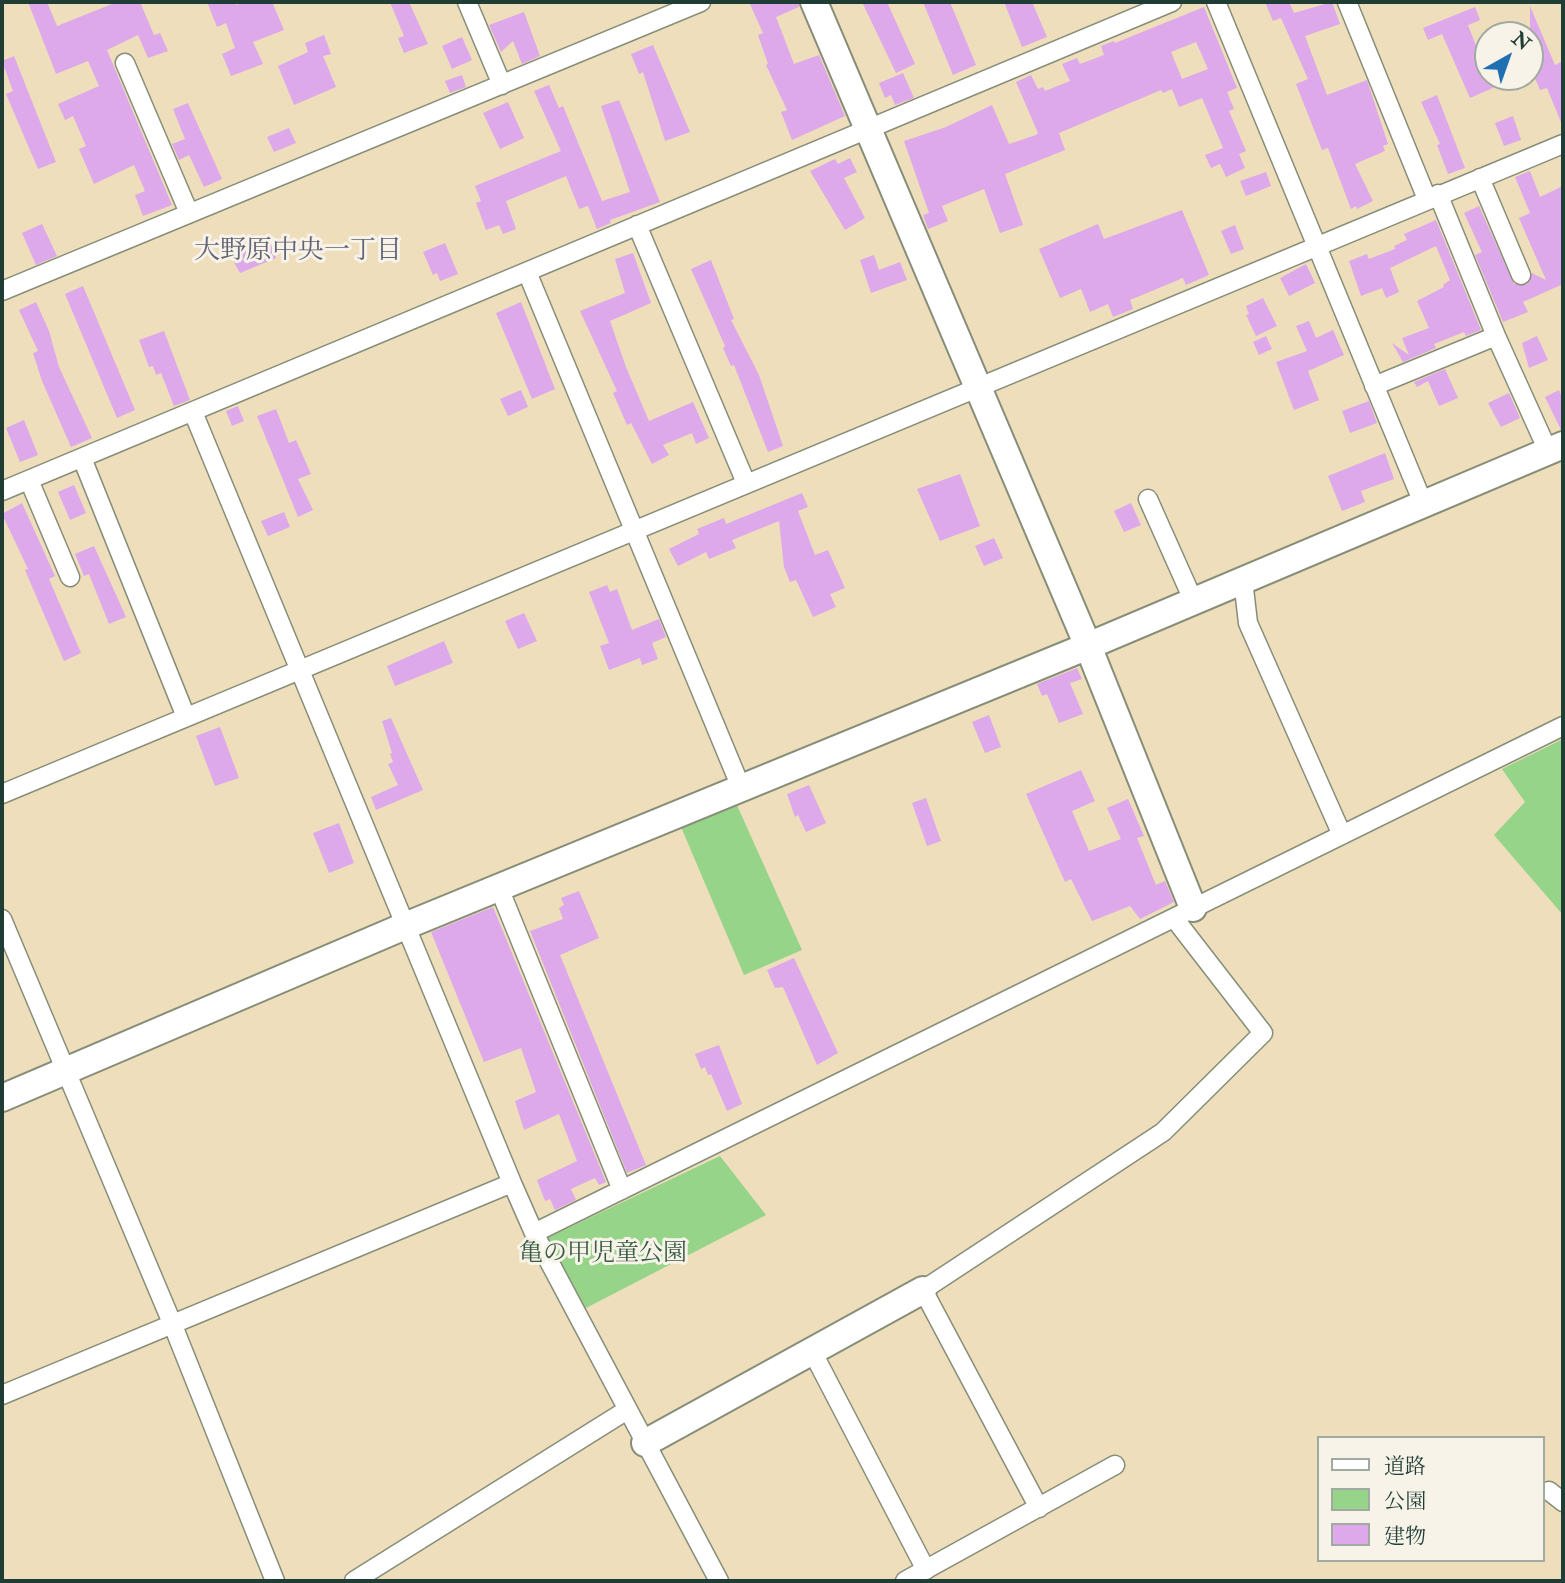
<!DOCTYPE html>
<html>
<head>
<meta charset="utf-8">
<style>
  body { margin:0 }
  #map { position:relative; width:1565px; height:1583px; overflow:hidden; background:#eedebc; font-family:"IM FELL Double Pica","Noto Serif JP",serif }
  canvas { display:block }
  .frame { position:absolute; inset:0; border:4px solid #1f3d34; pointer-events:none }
  .legend { position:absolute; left:1317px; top:1436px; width:228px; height:126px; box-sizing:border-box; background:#f7f3e8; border:2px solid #a1aaa0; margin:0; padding:9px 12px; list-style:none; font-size:21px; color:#1f3d34 }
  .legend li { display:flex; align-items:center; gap:14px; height:35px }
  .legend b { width:35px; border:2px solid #a1aaa0 }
  .north { position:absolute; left:1474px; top:21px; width:70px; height:70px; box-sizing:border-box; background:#f7f3e8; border:2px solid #a1aaa0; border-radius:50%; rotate:40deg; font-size:19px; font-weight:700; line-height:28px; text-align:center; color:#1f3d34 }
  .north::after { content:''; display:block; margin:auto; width:24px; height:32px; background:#1f6fb2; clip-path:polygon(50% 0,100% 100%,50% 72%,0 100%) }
</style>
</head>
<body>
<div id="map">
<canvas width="1565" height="1583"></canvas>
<div class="frame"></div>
<ul class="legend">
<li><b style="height:9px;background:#fff"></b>道路</li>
<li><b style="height:19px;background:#96d489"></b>公園</li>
<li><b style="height:19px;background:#dda9ea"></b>建物</li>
</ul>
<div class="north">N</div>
</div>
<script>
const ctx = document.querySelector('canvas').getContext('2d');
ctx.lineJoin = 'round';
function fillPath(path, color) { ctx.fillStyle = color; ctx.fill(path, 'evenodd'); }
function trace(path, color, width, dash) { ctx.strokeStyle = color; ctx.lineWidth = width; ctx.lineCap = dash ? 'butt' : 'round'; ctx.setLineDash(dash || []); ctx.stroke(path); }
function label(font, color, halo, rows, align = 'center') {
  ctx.font = font + ' "IM FELL Double Pica","Noto Serif JP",serif'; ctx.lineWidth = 6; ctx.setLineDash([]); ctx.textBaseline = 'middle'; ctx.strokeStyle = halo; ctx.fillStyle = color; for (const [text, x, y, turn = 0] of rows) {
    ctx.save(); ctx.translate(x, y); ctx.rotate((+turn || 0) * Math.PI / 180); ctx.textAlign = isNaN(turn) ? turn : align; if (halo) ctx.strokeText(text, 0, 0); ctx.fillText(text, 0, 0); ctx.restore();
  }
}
const green = new Path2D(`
  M1563 739V915L1494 835 1525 802 1502 769Z
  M736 803 802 950 744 975 681 827Z
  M720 1156 766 1215 584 1309 547 1238Z`);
const building = new Path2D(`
  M28 2H47L57 26 117 2H140L154 35 160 33 168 51 148 58 138 35 107 50 172 205 143 216 135 195 145 191 134 165 94 184 79 149 86 146 73 116 65 120 58 104 99 86 88 61 56 74Z
  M207 2H234L236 5 245 2H272L284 30 253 42 263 64 231 76 222 54 235 48 226 23 217 27Z
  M390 2H409L428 44 404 53 398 38 404 36Z
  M749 2H799V7L776 17 794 64 819 55 845 116 792 140 781 112 787 110 766 65 768 64 758 35 763 33Z
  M862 2H887L915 64 896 73Z
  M923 2H950L976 65 953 75Z
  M1004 2H1032L1047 37 1022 47Z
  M1265 2H1289L1294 13 1332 2 1340 24 1305 36 1327 95 1367 80 1388 144 1383 146 1385 151 1355 164 1373 201 1357 209 1356 206 1351 209 1328 148 1322 150 1296 84 1308 79 1281 18 1273 21Z
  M1530 6 1555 65 1563 61V127L1547 88 1540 90 1530 66Z
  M1204 7 1237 88 1227 92 1234 109 1229 111 1246 151 1239 154 1245 168 1226 177 1220 164 1211 168 1205 155 1223 148 1202 98 1179 107 1172 89 1163 93 1161 90 1059 133 1065 150 1005 174 1023 225 1000 233 984 189 942 206 948 221 928 229 923 215 929 213 904 141 946 127 992 105 1009 144 1036 135 1038 133 1016 82 1031 75 1038 89 1043 87 1045 91 1070 81 1062 64 1077 58 1080 64 1104 55 1101 46 1114 41 1115 43ZM1196 42 1208 69 1182 79 1171 52Z
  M1475 7 1480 20 1468 25 1488 77 1495 87 1470 98 1442 34 1428 40 1423 28Z
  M524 12 540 56 522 64 513 41 501 52 489 25Z
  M324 35 331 54 323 56 336 87 294 105 278 66 308 52 305 43Z
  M462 37 472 60 452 69 442 46Z
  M653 45 690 132 665 141 643 72 639 74 631 54Z
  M14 56 56 162 38 169 6 94 13 91 2 61Z
  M903 73 914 98 895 105 891 95 885 98 879 83Z
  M462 75 466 87 450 93 445 81Z
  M549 85 559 108 563 106 602 201 630 192 601 106 619 100 660 202 610 220 611 223 597 229 588 206 579 209 566 176 506 201 516 229 503 234 499 225 486 230 476 203 481 201 475 186 561 151 534 91Z
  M1437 95 1465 168 1448 174 1437 145 1440 144 1421 102Z
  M508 102 524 138 500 149 483 113Z
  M188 103 222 179 204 187 189 155 179 160 172 144 185 139 173 109Z
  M1513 116 1521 140 1504 146 1495 123Z
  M289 128 296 143 274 152 267 137Z
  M850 158 857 172 844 178 865 218 845 230 810 171 835 159 838 164Z
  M1530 171 1540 197 1563 186V284L1523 302 1528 312 1503 322 1475 255 1482 252 1464 213 1479 206 1514 284 1526 285 1532 273 1546 280 1519 218 1530 213 1515 177Z
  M1266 172 1271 186 1246 196 1240 181Z
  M1182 210 1209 275 1186 285 1183 278 1130 300 1133 309 1113 317 1108 304 1090 312 1081 289 1060 298 1039 249 1098 224 1104 239Z
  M1436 220 1481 330 1466 336 1464 332 1434 344 1436 348 1403 362 1392 343 1409 355 1402 338 1429 328 1417 301 1444 287 1443 285 1450 280 1436 246 1390 268 1399 292 1386 298 1382 288 1361 296 1349 261 1367 254 1369 259 1395 249 1394 246 1407 240 1404 234Z
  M42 224 57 256 36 265 22 233Z
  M1235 225 1244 249 1231 254 1221 231Z
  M253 234 256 242 268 237 276 258 240 273 224 245Z
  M445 243 458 274 440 281 437 273 433 275 423 252Z
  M633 253 651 303 610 321 626 367 649 421 693 402 709 438 696 444 692 433 663 445 669 455 652 464 631 423 627 425 613 393 617 391 580 311 625 293 615 259Z
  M874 255 879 270 900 262 907 280 871 293 860 260Z
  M711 260 734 319 731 320 759 375 783 446 768 452 734 365 731 366 723 348 725 346 691 269Z
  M1306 264 1315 283 1289 296 1280 278Z
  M83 286 135 410 117 418 65 294Z
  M1263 298 1277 326 1256 336 1246 315 1249 314 1246 306Z
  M36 302 49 331 59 367 92 438 71 447 42 381 33 353 38 351 19 310Z
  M521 302 555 389 532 399 496 313Z
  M1309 321 1316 338 1333 330 1344 355 1308 371 1319 400 1294 410 1276 362 1307 351 1296 326Z
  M164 331 190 400 174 406 161 373 156 375 153 366 149 367 139 340Z
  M1266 336 1272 349 1259 355 1253 342Z
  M1537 336 1548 360 1529 368 1522 343Z
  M1445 369 1458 398 1439 406 1428 381 1417 387 1414 382Z
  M521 390 528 407 508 416 500 399Z
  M1559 390 1563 400 1561 430 1545 397Z
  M1509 393 1520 418 1501 427 1488 403Z
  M1369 401 1377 423 1350 433 1342 411Z
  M238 406 244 421 232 426 226 411Z
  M276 409 289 443 296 440 311 474 298 479 313 510 298 517 257 416Z
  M24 420 38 455 20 462 6 428Z
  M1385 453 1394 479 1361 491 1365 502 1342 511 1328 476Z
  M960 474 980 526 940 541 917 489Z
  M74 485 86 513 70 520 58 492Z
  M802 493 808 507 798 511 815 555 828 550 845 588 830 594 836 607 813 617 796 580 790 582 784 567 779 521 732 540 736 548 709 559 706 552 678 566 669 549 699 534 697 529 724 518 726 524Z
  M22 503 55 576 49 579 81 653 64 661 25 570 28 569 2 514Z
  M1131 503 1141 525 1124 532 1114 511Z
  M284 512 290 527 268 536 261 521Z
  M994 538 1003 558 984 566 975 546Z
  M94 546 126 617 109 624 89 574 84 576 75 554Z
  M607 585 610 592 617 589 632 630 659 619 666 637 652 643 658 659 642 665 640 658 609 670 600 646 609 643 589 592Z
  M524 613 537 641 518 649 505 621Z
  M444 641 453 663 395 686 387 666Z
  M1077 668 1082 679 1070 683 1083 714 1059 723 1047 694 1042 696 1037 684Z
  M989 715 1001 747 985 753 972 722Z
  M391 718 423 790 376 810 371 797 398 785 388 764 393 762 390 754 392 753 382 721Z
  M220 727 239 778 215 786 196 736Z
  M1081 770 1095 801 1072 811 1089 851 1121 839 1107 808 1128 799 1144 836 1137 838 1156 885 1165 881 1174 902 1140 919 1130 906 1092 921 1071 879 1065 882 1026 794Z
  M809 785 826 823 806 832 798 815 795 817 787 794Z
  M926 798 941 841 927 846 912 803Z
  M339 823 354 863 329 873 313 833Z
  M579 891 599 938 560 955 646 1165 627 1173 530 931 563 919 559 908 564 905 561 898Z
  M493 907 606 1182 599 1185 595 1178 571 1189 576 1200 555 1210 550 1199 545 1201 537 1180 577 1161 559 1114 524 1130 515 1101 536 1092 521 1048 484 1062 431 932Z
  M794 958 838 1053 817 1065 783 987 775 988 767 970Z
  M719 1045 742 1104 727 1111 711 1074 708 1075 705 1067 701 1069 695 1054Z`);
const street = new Path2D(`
  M467 2 502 85
  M1216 2 1423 503
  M1347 2 1427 199
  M125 63 189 213
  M1480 178 1521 275
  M1438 194 1496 336 1548 451
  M637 225 746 483
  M527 272 742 790
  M2 291 701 2
  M1374 386 1496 336
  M193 412 512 1183 534 1233 719 1581
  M82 458 186 717
  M29 480 70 577
  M2 491 1172 2
  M1148 499 1194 602
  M1243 580 1248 623 1342 835
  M2 794 1563 144
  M499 888 622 1190
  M2 919 172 1323 275 1581
  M534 1233 1563 726
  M812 1351 926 1570
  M2 1395 512 1183
  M1549 1491 1563 1502
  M1039 1508 923 1290 1163 1132 1263 1033 1174 918
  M354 1581 627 1410
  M905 1581 1115 1465`);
const secondary = new Path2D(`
  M814 2 1088 646 1193 908
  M2 1098 405 926 1088 646 1563 445
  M645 1443 923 1290`);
const parkNames = [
  ["亀の甲児童公園",603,1255]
];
const neighbourhoodNames = [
  ["大野原中央一丁目",298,252]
];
fillPath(green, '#96d489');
fillPath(building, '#dda9ea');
trace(street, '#868e78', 21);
trace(secondary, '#868e78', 30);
trace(street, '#fff', 18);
trace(secondary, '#fff', 26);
label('24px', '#375b45', '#f7f3e8', parkNames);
label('26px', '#626374', '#f7f3e8', neighbourhoodNames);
</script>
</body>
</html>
